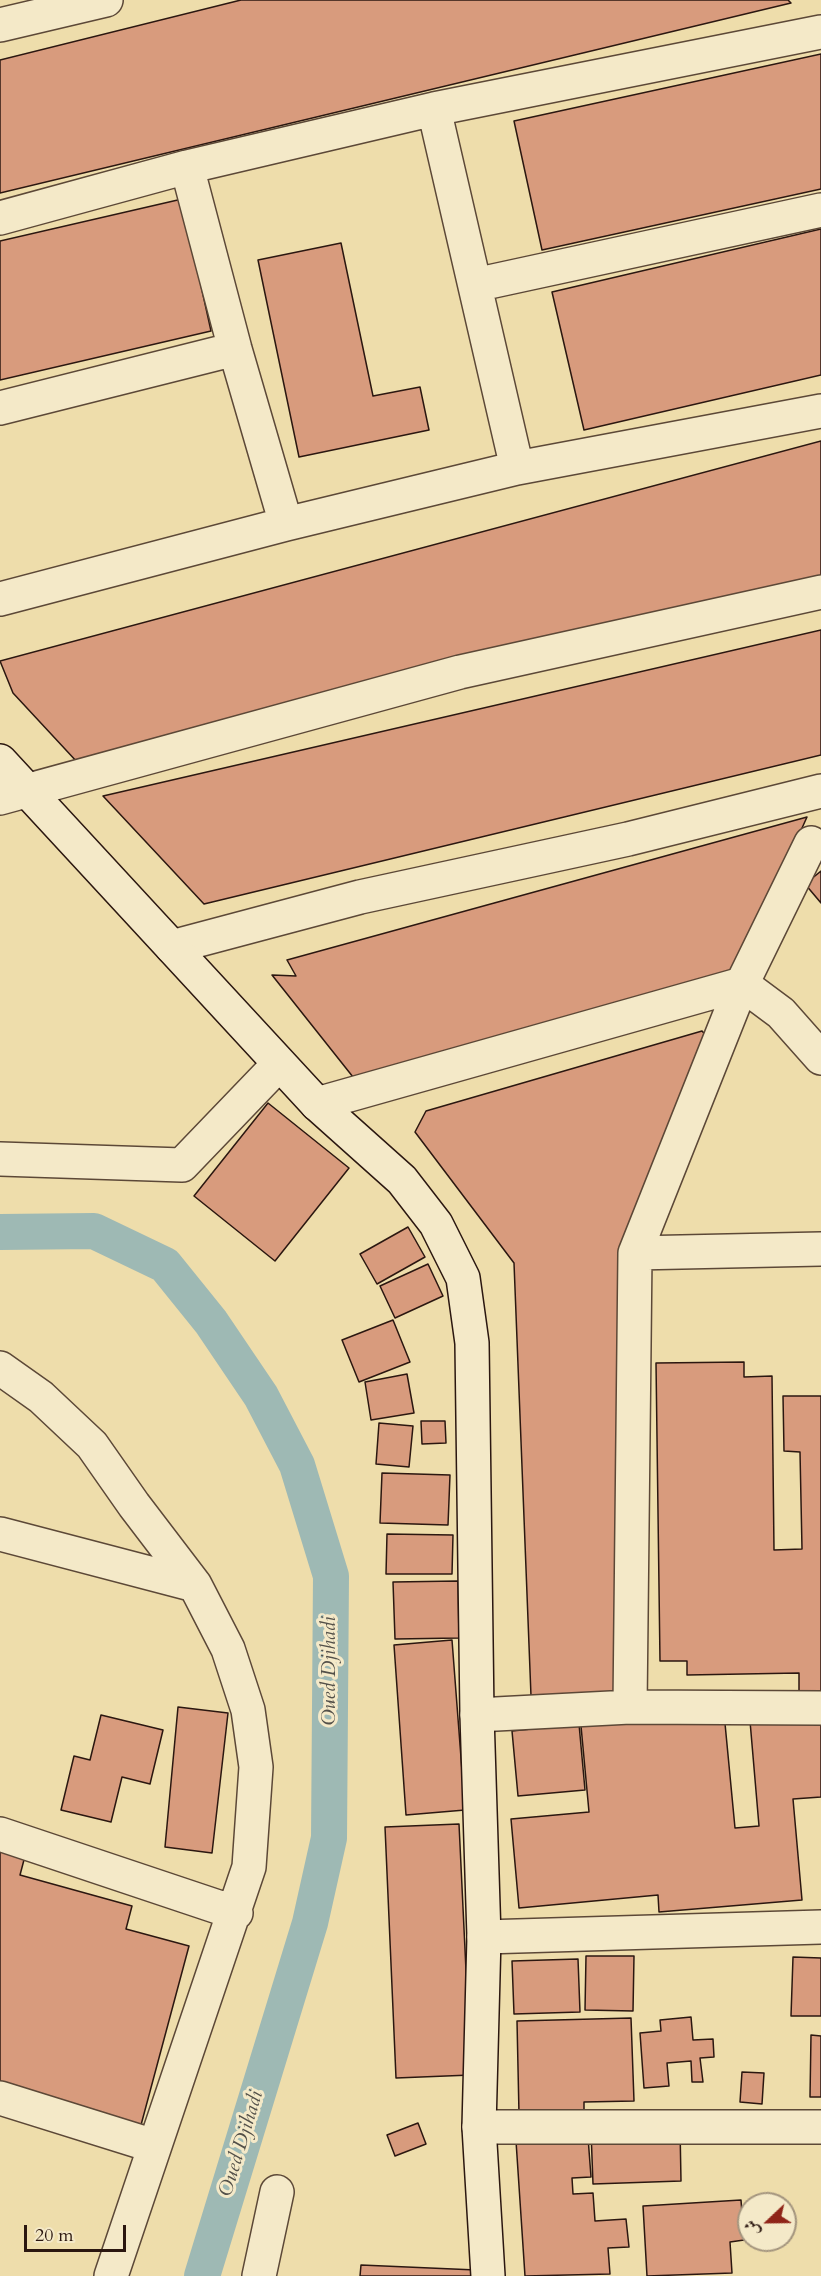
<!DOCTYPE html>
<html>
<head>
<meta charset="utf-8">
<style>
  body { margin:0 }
  #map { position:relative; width:821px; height:2276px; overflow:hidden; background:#eeddab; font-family:Cardo,Amiri,serif }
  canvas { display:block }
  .north { position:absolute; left:737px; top:2192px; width:60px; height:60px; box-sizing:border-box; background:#f4e9c8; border:2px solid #a4957e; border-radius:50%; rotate:248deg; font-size:16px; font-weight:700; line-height:24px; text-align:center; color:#2b1710 }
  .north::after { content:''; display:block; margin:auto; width:21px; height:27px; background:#8f2418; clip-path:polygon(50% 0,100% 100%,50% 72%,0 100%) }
  .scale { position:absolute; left:24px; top:2225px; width:102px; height:27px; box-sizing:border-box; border:3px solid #2b1710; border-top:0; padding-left:8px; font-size:18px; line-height:21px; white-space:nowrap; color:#2b1710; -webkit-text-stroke:4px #f4e9c8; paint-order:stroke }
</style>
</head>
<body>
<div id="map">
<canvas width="821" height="2276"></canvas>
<div class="north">ش</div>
<div class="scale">20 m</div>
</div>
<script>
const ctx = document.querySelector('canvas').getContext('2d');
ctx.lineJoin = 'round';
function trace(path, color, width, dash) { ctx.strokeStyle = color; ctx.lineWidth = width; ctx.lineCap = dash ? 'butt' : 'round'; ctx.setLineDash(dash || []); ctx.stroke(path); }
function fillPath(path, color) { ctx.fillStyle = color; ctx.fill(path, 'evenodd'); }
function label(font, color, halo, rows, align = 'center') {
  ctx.font = font + ' Cardo,serif'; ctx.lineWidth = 6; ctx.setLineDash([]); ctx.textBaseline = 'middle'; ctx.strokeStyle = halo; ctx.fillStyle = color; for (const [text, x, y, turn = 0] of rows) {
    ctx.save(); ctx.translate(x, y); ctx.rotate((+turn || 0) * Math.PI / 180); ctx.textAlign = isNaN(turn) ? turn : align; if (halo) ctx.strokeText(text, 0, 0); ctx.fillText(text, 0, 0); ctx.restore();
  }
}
const canal = new Path2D(`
  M0 1232 94 1231 165 1265 211 1322 261 1396 297 1465 331 1576 329 1838 310 1923 202 2276`);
const building = new Path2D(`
  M241 0H788L791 3 0 193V60Z
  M821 54V189L542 250 514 121Z
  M182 199 211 331 0 380V241Z
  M821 229V375L584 430 552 292Z
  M341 243 373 396 420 387 429 430 299 457 258 260Z
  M821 441V582L78 763 13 693 0 661Z
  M821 630V755L204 904 103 796Z
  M807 817 737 972 353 1077 272 975 296 976 287 960Z
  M821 871V903L805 884Z
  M702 1031 722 1053 624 1302 628 1691 531 1696 514 1263 415 1132 426 1111Z
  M268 1103 349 1168 275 1261 194 1196Z
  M408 1227 425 1257 377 1284 360 1254Z
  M428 1264 443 1296 395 1318 380 1286Z
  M393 1320 410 1362 359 1382 342 1340Z
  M744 1362V1377L772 1376 774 1550 802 1549 800 1452 784 1451 783 1396H821V1695H799V1673L687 1675V1661H660L656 1363Z
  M407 1374 414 1413 371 1420 365 1382Z
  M421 1421H445L446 1443 422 1444Z
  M379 1423 413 1426 409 1467 376 1464Z
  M382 1473 450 1475 448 1525 380 1523Z
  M387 1534 453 1535 452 1574H386Z
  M458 1581 459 1638 395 1639 393 1582Z
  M452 1640 465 1810 406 1815 394 1645Z
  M178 1707 228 1713 212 1853 165 1847Z
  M724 1713 735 1828 759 1826 750 1721 821 1714V1797L793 1799 802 1900 659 1912 658 1895 519 1908 511 1819 589 1812 581 1726Z
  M101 1715 163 1730 150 1784 122 1777 111 1822 61 1810 74 1756 90 1760Z
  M579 1724 585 1790 518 1796 512 1731Z
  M459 1824 471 2075 396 2078 385 1827Z
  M0 1849 25 1856 20 1875 132 1906 126 1929 189 1946 141 2125 0 2082Z
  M586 1956H634L633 2011 585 2010Z
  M793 1957 821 1958V2016H791Z
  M578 1959 580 2012 514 2014 512 1961Z
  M691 2017 693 2040 713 2039 714 2057 700 2058 703 2082H692L691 2061 667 2063 669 2086 644 2088 640 2033 661 2031 660 2020Z
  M631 2018 634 2101 584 2102V2112L519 2114 517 2021Z
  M811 2035 821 2036V2097H810Z
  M742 2072 764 2073 762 2104 740 2102Z
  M418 2123 426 2144 395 2156 387 2135Z
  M680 2128 681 2181 593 2184 591 2131Z
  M588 2137 591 2177 572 2178 573 2194 593 2193 595 2221 626 2219 629 2247 608 2248 610 2274 525 2276 516 2141Z
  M741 2200 744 2240 730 2242 732 2273 647 2276 643 2206Z
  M361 2265 476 2270V2276H360Z`);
const street = new Path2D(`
  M0 25 106 0
  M434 109 517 468
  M187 167 235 349 286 524
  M0 218 187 167 434 109 821 32
  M475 285 821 210
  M0 408 235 349
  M0 599 286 524 517 468 821 411
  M0 798 460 672 821 592
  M172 947 360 897 628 839 821 791
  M317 1104 742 984 781 1013 821 1058
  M0 1159 182 1165 279 1064
  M635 1253 821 1249
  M0 1368 41 1397 92 1445 134 1505 195 1585 228 1649 248 1710 256 1767 249 1867 111 2276
  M0 1534 195 1585
  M630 1707 635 1253 742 984 811 843
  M477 1715 630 1707 821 1708
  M0 1834 236 1913
  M484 1937 821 1927
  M0 2098 154 2146
  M479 2127H821
  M259 2276 277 2192`);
const secondary = new Path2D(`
  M0 761 317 1104 402 1180 436 1224 463 1278 472 1343 477 1715 484 1937 479 2127 488 2276`);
const waterNames = [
  ["Oued Djihadi",330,1671,-90],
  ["Oued Djihadi",242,2144,-73]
];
trace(canal, '#9eb9b4', 36);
fillPath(building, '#d89b7d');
trace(building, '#2b1710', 1.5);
trace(street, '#5c4837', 36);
trace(secondary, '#2b1710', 36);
trace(street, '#f4e9c8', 33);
trace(secondary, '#f4e9c8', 33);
label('italic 20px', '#535049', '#f4e9c8', waterNames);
</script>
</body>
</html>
